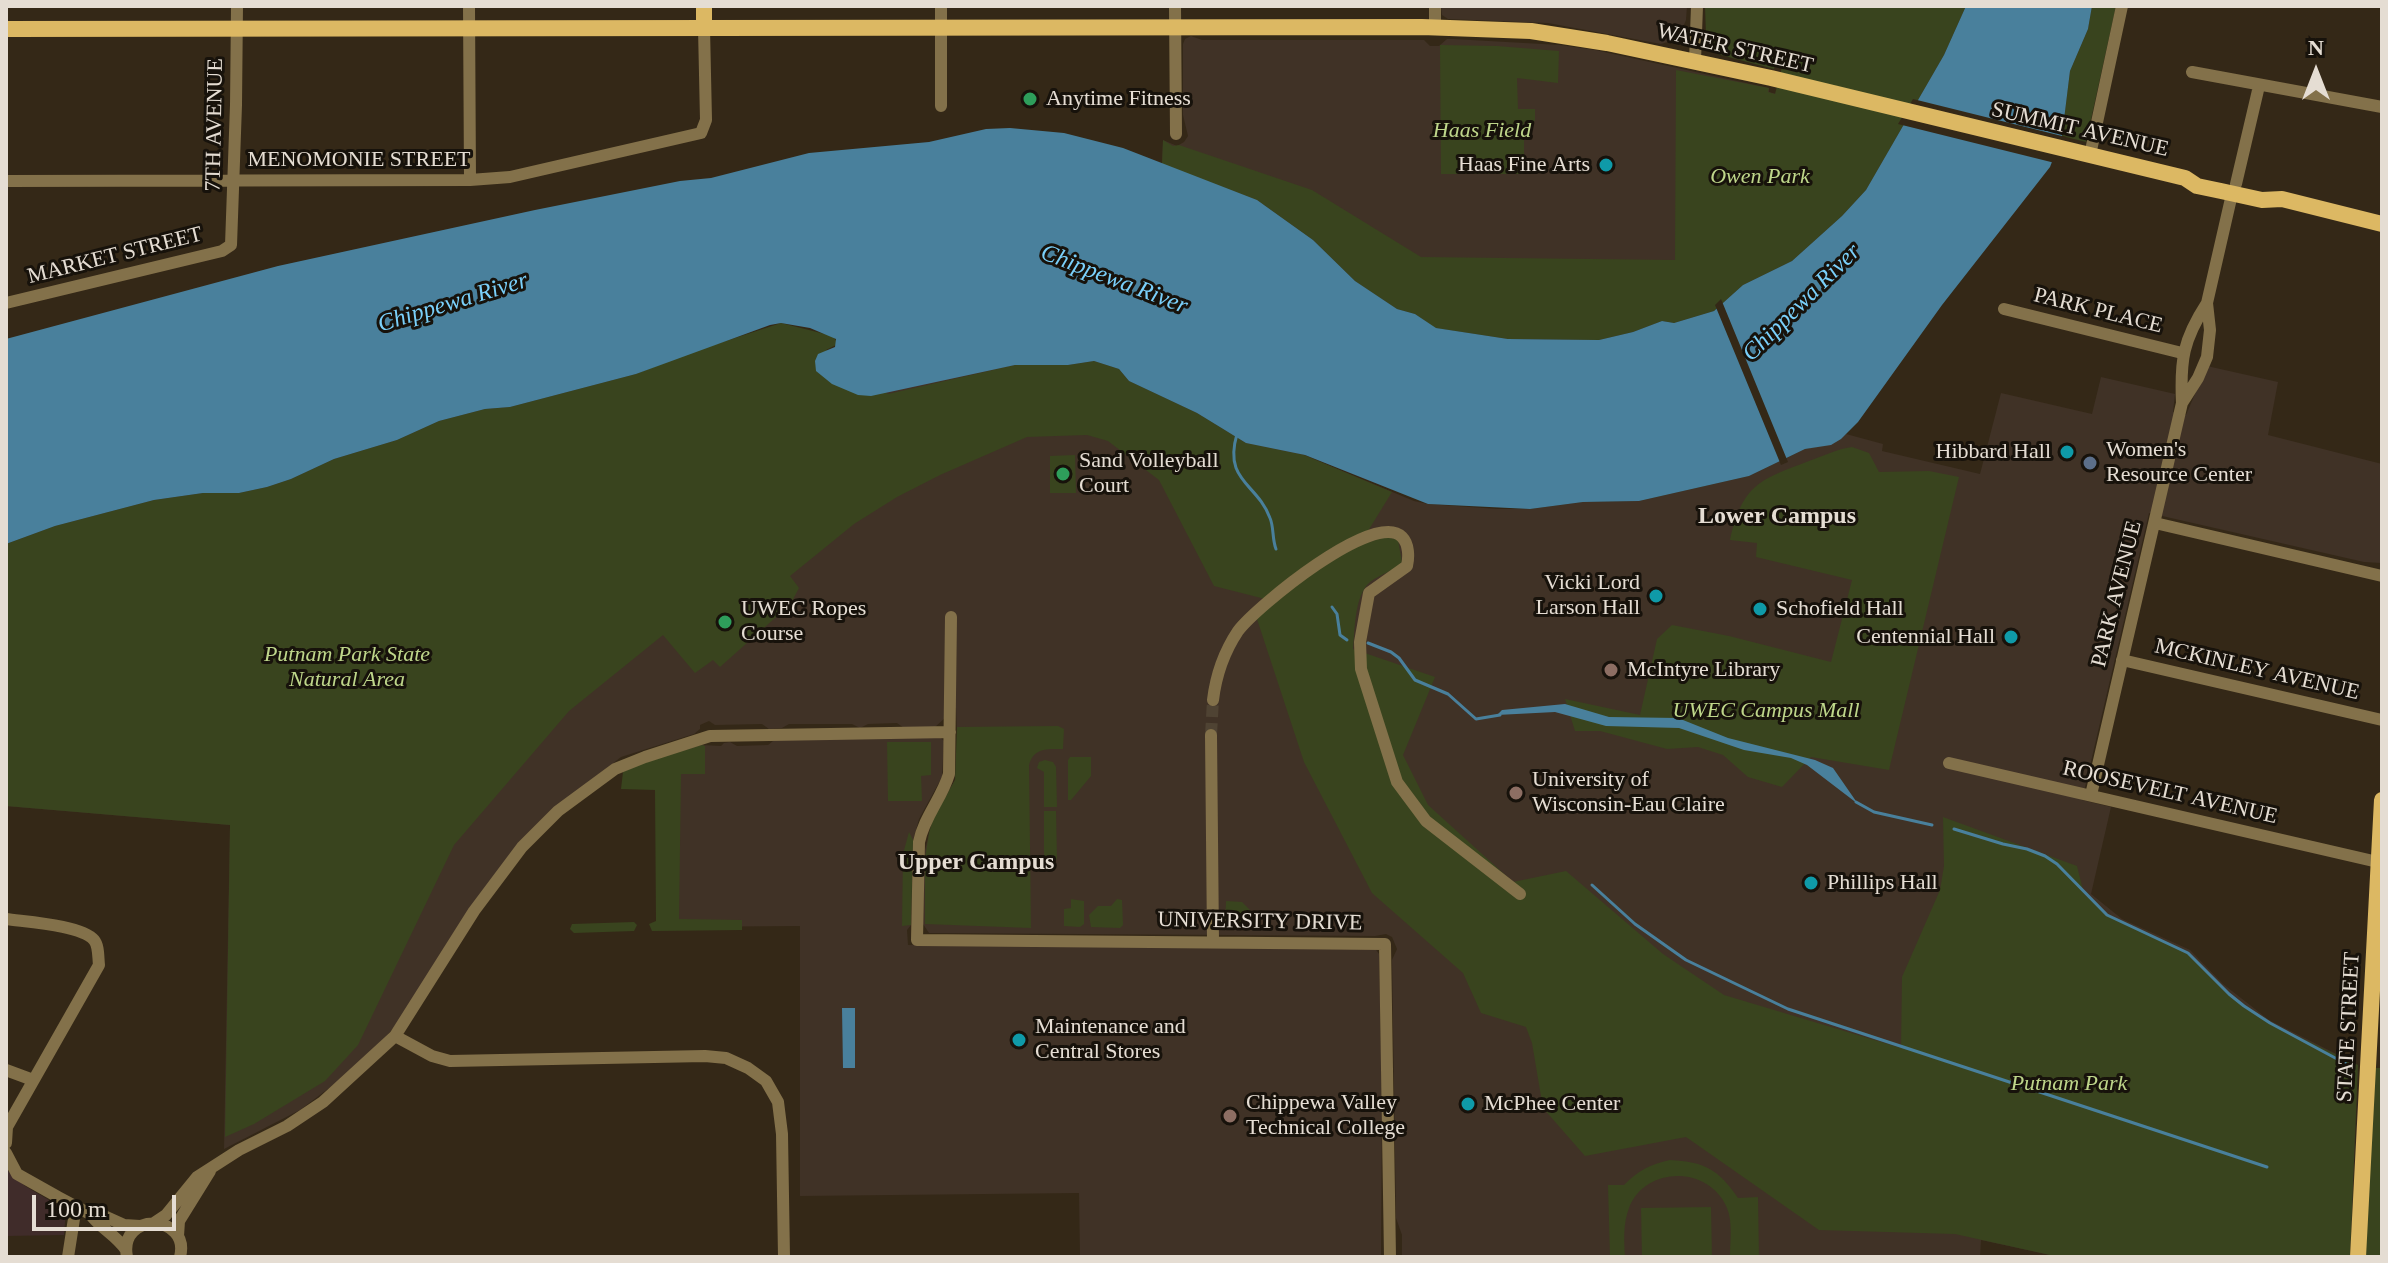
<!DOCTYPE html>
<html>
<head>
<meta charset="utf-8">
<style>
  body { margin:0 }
  #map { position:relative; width:2388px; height:1263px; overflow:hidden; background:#342817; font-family:"Times New Roman",serif }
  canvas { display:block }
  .frame { position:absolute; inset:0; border:8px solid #e5ddd3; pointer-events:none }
  .north { position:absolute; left:2276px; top:32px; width:80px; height:80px; -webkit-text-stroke:6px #17120b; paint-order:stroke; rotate:0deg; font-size:22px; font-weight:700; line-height:32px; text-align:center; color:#e5ddd3 }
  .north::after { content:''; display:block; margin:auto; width:28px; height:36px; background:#e5ddd3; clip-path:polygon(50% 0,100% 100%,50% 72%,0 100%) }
  .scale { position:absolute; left:32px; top:1195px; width:144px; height:36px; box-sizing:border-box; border:4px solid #e5ddd3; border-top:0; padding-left:10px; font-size:24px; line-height:28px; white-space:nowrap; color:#e5ddd3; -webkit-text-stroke:6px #17120b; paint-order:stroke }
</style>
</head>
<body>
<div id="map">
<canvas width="2388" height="1263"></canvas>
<div class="frame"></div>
<div class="north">N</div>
<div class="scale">100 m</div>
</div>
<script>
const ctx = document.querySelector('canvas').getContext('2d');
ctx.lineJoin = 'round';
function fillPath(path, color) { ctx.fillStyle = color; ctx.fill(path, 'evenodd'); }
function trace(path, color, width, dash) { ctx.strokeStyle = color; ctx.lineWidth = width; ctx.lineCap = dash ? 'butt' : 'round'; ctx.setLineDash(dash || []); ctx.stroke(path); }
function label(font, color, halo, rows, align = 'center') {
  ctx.font = font + ' "Times New Roman",serif'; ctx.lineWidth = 6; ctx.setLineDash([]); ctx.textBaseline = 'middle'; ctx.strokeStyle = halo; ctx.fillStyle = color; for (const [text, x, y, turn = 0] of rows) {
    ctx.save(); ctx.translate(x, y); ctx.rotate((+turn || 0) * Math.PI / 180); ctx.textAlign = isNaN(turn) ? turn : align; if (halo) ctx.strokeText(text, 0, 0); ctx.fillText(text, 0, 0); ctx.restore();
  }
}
const education = new Path2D(`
  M1441 6H1687L1686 20 1678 39 1661 44 1548 23 1448 19 1442 15Z
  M1191 36 1202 40H1424L1430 46H1439L1447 39H1453L1560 45 1595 50 1769 88V92L1901 127 1599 340 1162 164 1163 140 1177 146 1184 142 1188 136 1183 115V44L1185 39Z
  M1015 365 1304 455 1414 501 1428 504 1498 509H1530L1583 502 1639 501 1749 476 1805 449 1831 444 1846 434 1883 444 1882 451 1980 474 2001 393 2092 414 2101 377 2175 394 2173 412 2186 415 2207 366 2278 382 2268 435 2382 464 2381 563 2364 562 2149 513 2082 800 2111 807 2091 894 2122 919 2190 950 2223 984 2269 1020 2358 1065 2350 1257H2060L1981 1240 1980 1257H1402V1235L1396 1218 1392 960 1397 949 1392 937 1386 934 1375 936 929 933 923 924 924 854 933 819 955 780 958 757 956 708 935 727 904 728 897 723 868 724 860 728 852 724H789L782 728 769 729 762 724 715 725 709 721 700 725V729L694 734 621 757 547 815 392 1030 357 1067 300 1110 224 1149 230 825 6 806V544Z
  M777 738H941L944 741 942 777 919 819 913 841 911 925 907 930 908 945 1374 947 1379 954 1382 1096 1381 1257H1080L1079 1193 800 1196V926L663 927 676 751 702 745 721 746 724 743 730 742 737 746 768 745Z`);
const medical = new Path2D(`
  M6 1169 25 1186 66 1210 64 1235 6 1236Z`);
const green = new Path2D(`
  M1705 6H1966L1944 55 1866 190 1842 216 1792 261 1743 285 1714 311 1674 323 1662 321 1633 332 1599 340 1508 339 1435 328 1415 314 1397 309 1355 281 1313 240 1257 200 1162 164 1163 140 1173 146 1179 145 1312 190 1421 257 1675 260 1676 70 1769 88 1768 92 1775 94 1782 67 1775 65 1774 69 1717 54 1711 48 1706 35Z
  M2092 6H2116L2086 142 2062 136 2070 71 2088 29Z
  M1440 45 1497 46 1559 51 1558 83 1517 78 1518 109H1535V121L1524 122V161L1531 162 1530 174H1441Z
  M781 323 833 336 838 344 826 350 888 394 1015 365H1068L1094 361 1119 369 1129 381 1197 413 1246 443 1304 455 1392 492 1368 531 1370 542 1385 536 1398 540 1402 562C1393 572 1380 574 1370 582 1354 596 1355 630 1353 649L1435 677 1403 755 1428 805 1513 882 1566 871 1663 954 1724 995 1901 1048 1902 977 1940 890 1944 866 1943 817 2077 866 2084 894 2107 915 2188 953 2229 994 2270 1023 2358 1065 2350 1257H2059L1955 1234 1819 1230 1686 1137 1585 1156 1543 1108 1532 1043 1526 1027 1481 1013 1463 973 1372 893 1304 762 1255 613 1269 600 1214 586 1159 480 1108 441 1087 435 1027 437 940 475 897 497 854 524 790 576 799 588 791 603 784 610 720 667 713 660 695 673 663 635 569 711 454 845 358 1045 325 1081 254 1124 225 1137 230 825 6 806V544L55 526 154 500 203 493H239L267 487 291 479 334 459 397 440 439 421 485 409 510 407 636 374 689 353Z
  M1852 447 1869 453 1879 472 1929 471 1959 477 1889 770 1811 757 1782 787 1748 777 1723 755 1698 747 1667 749 1600 731H1575L1565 699 1640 715 1657 639 1672 625 1729 636 1831 662 1852 580 1756 557 1757 543 1730 540C1743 484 1759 480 1809 461 1823 456 1837 449 1852 447Z
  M1075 455 1076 493H1050V456Z
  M1058 726 1064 729 1063 749C1048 749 1034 747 1029 765L1031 928 925 924V858L929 833 933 819 955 780 957 727Z
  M887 742H931V775L921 776 922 801H888Z
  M702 745 705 746V774H681L679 919 742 920V930L652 931 649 924 656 921 655 790 621 789 623 772 645 762Z
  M1070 757H1091V776L1071 800H1068V760Z
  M1045 760 1053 762 1056 767 1057 807H1044V772L1037 768 1039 762Z
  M1044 811H1056L1057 859H1044Z
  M909 832 913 840 911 925 902 926 903 854Z
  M1071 899 1084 901V924L1080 927 1064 926V909L1071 908Z
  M1117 899 1122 900 1123 925 1120 928 1091 927 1089 915 1098 906H1111Z
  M1226 901 1242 902 1251 911V916L1235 927 1225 928Z
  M634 922 637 925 634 931 574 933 570 929 572 924Z
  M2375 1068H2382V1257H2364Z
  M1670 1160C1705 1162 1718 1169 1738 1198L1758 1197 1759 1257H1730C1730 1242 1733 1222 1727 1208 1709 1165 1645 1166 1629 1208 1623 1224 1624 1240 1625 1257H1610L1608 1185H1624C1638 1171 1650 1164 1670 1160Z
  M1711 1207 1712 1257H1642L1641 1208Z`);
const water = new Path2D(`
  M1966 6H2092L2088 29 2070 71 2062 136 2050 167 1942 305 1858 422 1841 439 1831 445 1805 449 1749 476 1639 501 1583 502 1530 509 1428 504 1305 455 1246 443 1197 413 1129 381 1119 369 1094 361 1068 365H1015L871 396 858 395 832 384 816 371 815 361 818 354 835 347 836 339 810 328 781 323 770 325 636 374 510 407 485 409 439 421 397 440 334 459 291 479 267 487 239 493H203L154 500 55 526 6 544V339L278 266 535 210 680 181 711 178 809 153 929 142 986 129 1010 128 1064 133 1123 148 1257 200 1313 240 1355 281 1397 309 1415 314 1436 328 1508 339 1599 340 1633 332 1662 321 1674 323 1714 311 1743 285 1792 261 1842 216 1866 190 1944 55Z
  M1565 704 1609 717 1678 718 1728 738 1815 760 1833 768 1858 804 1807 765 1791 758 1744 750 1679 728 1606 726 1555 712 1497 715 1502 710Z
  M842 1008H855V1068H843Z`);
const pier = new Path2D(`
  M1913 99 2066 137 2055 163 1898 124Z
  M1721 299 1788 462 1781 465 1715 305Z`);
const stream = new Path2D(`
  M1237 434C1223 481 1257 483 1270 518 1274 527 1272 539 1276 549
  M1332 607 1337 614 1340 635 1347 640
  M1368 643 1391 652 1399 658 1415 680 1448 694 1476 719 1500 715
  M1856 802 1874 812 1932 825
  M1954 829 2003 844 2027 849 2045 856 2057 864 2107 915 2188 953 2229 994 2244 1006 2270 1023 2352 1067
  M1592 885 1635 924 1686 960 1788 1009 2267 1167`);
const minorTunnel = new Path2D(`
  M1211 735 1213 700`);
const minor = new Path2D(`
  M469 6 470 180
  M941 6V106
  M1175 6 1176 134
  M1435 6V29
  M1695 61 1697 6
  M2192 72 2382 107
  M2090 155 2122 6
  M6 181 470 180 510 177 701 133 706 120 704 28
  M2236 184 2259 86
  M6 303 222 251 231 245 236 105 237 6
  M2004 309 2182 353
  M2182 403 2198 378 2207 357 2210 330 2207 303 2232 194
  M2155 523 2382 576
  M951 617 949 774C942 798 924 817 919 842L917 940 1385 944 1390 1257
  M2122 660 2382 720
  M1213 700C1216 675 1224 652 1238 631 1256 607 1375 509 1402 537 1409 544 1409 557 1407 566L1369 593 1360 642 1361 669 1397 782 1426 821 1520 894
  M1211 735 1213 941
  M1949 763 2382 863
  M2091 795 2182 403C2180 360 2183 340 2207 303
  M6 919C26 922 81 925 94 940 99 946 98 957 99 965L7 1127 6 1143
  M395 1036 432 1056 450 1061 705 1056 726 1058 748 1068 766 1081 778 1102 782 1134 784 1257
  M6 1070 33 1080
  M6 1153 17 1174 58 1197 90 1214 104 1216 124 1225 140 1226
  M90 1214C101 1229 116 1235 126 1250
  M154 1223 166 1215 197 1177 239 1150 287 1126 323 1102 395 1036 474 911 522 847 558 811 615 769 645 757 710 736 950 732
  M178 1236 179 1221 210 1171
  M68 1257 76 1206
  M127 1257C118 1211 191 1214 180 1257`);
const major = new Path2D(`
  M704 28V6
  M6 29 1422 27 1531 31 1607 43 1771 78 2185 178 2197 186 2221 191 2262 200 2282 199 2382 224
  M2358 1257 2382 800`);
const markers = [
  [1030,99,8,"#2e9e5b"],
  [1606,165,8,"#0f9aa8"],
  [2067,452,8,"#0f9aa8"],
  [2090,463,8,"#5c6f8a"],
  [1063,474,8,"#2e9e5b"],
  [1656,596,8,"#0f9aa8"],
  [1760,609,8,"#0f9aa8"],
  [725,622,8,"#2e9e5b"],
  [2011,637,8,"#0f9aa8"],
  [1611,670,8,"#8d6e63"],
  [1516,793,8,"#8d6e63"],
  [1811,883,8,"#0f9aa8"],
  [1019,1040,8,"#0f9aa8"],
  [1468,1104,8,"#0f9aa8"],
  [1230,1116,8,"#8d6e63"]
];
const streetNames = [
  ["WATER STREET",1735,49,13],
  ["7TH AVENUE",215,125,-89],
  ["SUMMIT AVENUE",2080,130,13],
  ["MENOMONIE STREET",359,160],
  ["MARKET STREET",115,256,-14],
  ["PARK PLACE",2098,311,14],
  ["PARK AVENUE",2117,594,-76],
  ["MCKINLEY AVENUE",2257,670,13],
  ["ROOSEVELT AVENUE",2170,793,13],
  ["UNIVERSITY DRIVE",1260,922,1],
  ["STATE STREET",2349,1027,-87]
];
const poiNames = [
  ["Anytime Fitness",1046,99],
  ["Haas Fine Arts",1590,165,"right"],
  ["Women's",2106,450],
  ["Resource Center",2106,475],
  ["Hibbard Hall",2051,452,"right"],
  ["Sand Volleyball",1079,461],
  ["Court",1079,486],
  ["Vicki Lord",1640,583,"right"],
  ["Larson Hall",1640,608,"right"],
  ["UWEC Ropes",741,609],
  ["Course",741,634],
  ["Schofield Hall",1776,609],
  ["Centennial Hall",1995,637,"right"],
  ["McIntyre Library",1627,670],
  ["University of",1532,780],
  ["Wisconsin-Eau Claire",1532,805],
  ["Phillips Hall",1827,883],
  ["Maintenance and",1035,1027],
  ["Central Stores",1035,1052],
  ["Chippewa Valley",1246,1103],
  ["Technical College",1246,1128],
  ["McPhee Center",1484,1104]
];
const parkNames = [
  ["Haas Field",1482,131],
  ["Owen Park",1760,177],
  ["Putnam Park State",347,655],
  ["Natural Area",347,680],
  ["UWEC Campus Mall",1766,711],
  ["Putnam Park",2069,1084]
];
const waterNames = [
  ["Chippewa River",1114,280,21],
  ["Chippewa River",453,303,-17],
  ["Chippewa River",1802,303,-45]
];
const neighbourhoodNames = [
  ["Lower Campus",1777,517],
  ["Upper Campus",976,863]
];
fillPath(education, '#403226');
fillPath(medical, '#402c2a');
fillPath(green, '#39441e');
fillPath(water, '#49809c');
fillPath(pier, '#342817');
trace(stream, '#49809c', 3);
trace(minorTunnel, '#4f4333', 12, [12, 6]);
trace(minor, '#83714a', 12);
trace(major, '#dcb863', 16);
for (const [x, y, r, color] of markers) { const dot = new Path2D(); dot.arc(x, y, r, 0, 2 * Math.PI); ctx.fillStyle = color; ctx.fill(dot); trace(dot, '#17120b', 3); }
label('22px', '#e5ddd3', '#17120b', streetNames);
label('22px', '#e5ddd3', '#17120b', poiNames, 'left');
label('italic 22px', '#bed68a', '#17120b', parkNames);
label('italic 24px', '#7ad0fa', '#17120b', waterNames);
label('bold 24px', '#e5ddd3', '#17120b', neighbourhoodNames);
</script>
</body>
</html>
